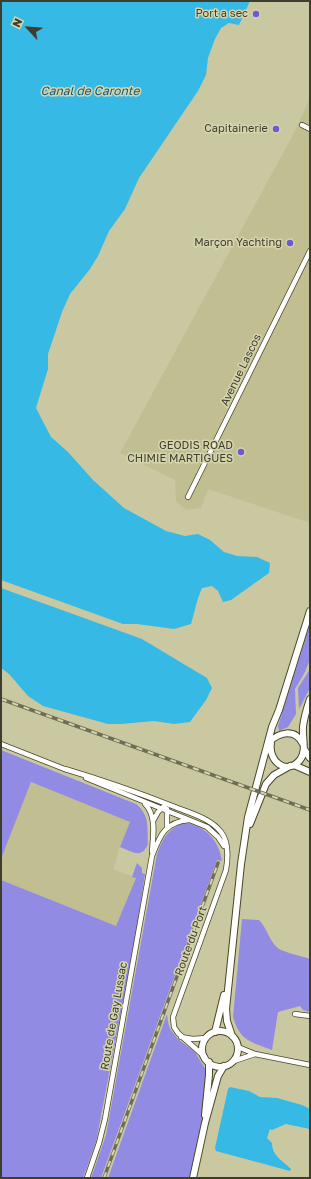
<!DOCTYPE html>
<html>
<head>
<meta charset="utf-8">
<style>
  body { margin:0 }
  #map { position:relative; width:311px; height:1179px; overflow:hidden; background:#c9c8a1; font-family:"Golos Text",sans-serif }
  canvas { display:block }
  .frame { position:absolute; inset:0; border:2px solid #3e3e2e; pointer-events:none }
  .north { position:absolute; left:8px; top:8px; width:40px; height:40px; -webkit-text-stroke:3px #d6d5ae; paint-order:stroke; rotate:296deg; font-size:11px; font-weight:700; line-height:16px; text-align:center; color:#3e3e2e }
  .north::after { content:''; display:block; margin:auto; width:14px; height:18px; background:#3e3e2e; clip-path:polygon(50% 0,100% 100%,50% 72%,0 100%) }
</style>
</head>
<body>
<div id="map">
<canvas width="311" height="1179"></canvas>
<div class="frame"></div>
<div class="north">N</div>
</div>
<script>
const ctx = document.querySelector('canvas').getContext('2d');
ctx.lineJoin = 'round';
function fillPath(path, color) { ctx.fillStyle = color; ctx.fill(path, 'evenodd'); }
function trace(path, color, width, dash) { ctx.strokeStyle = color; ctx.lineWidth = width; ctx.lineCap = dash ? 'butt' : 'round'; ctx.setLineDash(dash || []); ctx.stroke(path); }
function label(font, color, halo, rows, align = 'center') {
  ctx.font = font + ' "Golos Text",sans-serif'; ctx.lineWidth = 3; ctx.setLineDash([]); ctx.textBaseline = 'middle'; ctx.strokeStyle = halo; ctx.fillStyle = color; for (const [text, x, y, turn = 0] of rows) {
    ctx.save(); ctx.translate(x, y); ctx.rotate((+turn || 0) * Math.PI / 180); ctx.textAlign = isNaN(turn) ? turn : align; if (halo) ctx.strokeText(text, 0, 0); ctx.fillText(text, 0, 0); ctx.restore();
  }
}
const built = new Path2D(`
  M310 98V523L208 489 201 508 187 510 176 502 175 480 120 453 295 131Z
  M31 782 131 822 117 854 118 855 113 869 136 878 116 927 1 880V859Z`);
const green = new Path2D(`
  M310 625V659L305 672 295 689 296 714 288 727 279 731 278 726Z
  M310 669V688L299 709 298 688Z
  M1 750 136 804C150 815 147 828 148 844 141 860 132 851 120 847L130 822 31 782 1 859Z
  M184 823C205 825 219 840 222 861L217 860 101 1178H91L106 1135 157 854C163 839 167 829 184 823Z
  M137 863 142 868V873L145 874 136 934 100 1121 96 1142 83 1178H1V880L116 926 136 878 132 877Z
  M242 919 259 920C267 928 270 943 279 949 287 953 301 956 310 959V1012L303 1010 300 1006 278 1012 272 1050C251 1042 240 1041 233 1017Z
  M167 1014 168 1022 170 1029 178 1039 195 1052 206 1070 202 1123 190 1178H108Z`);
const water = new Path2D(`
  M1 1H250L239 25 229 23 221 28 215 39 208 58 206 75 198 91 139 178 125 209 109 231 98 256 90 269 70 294 62 312 48 354V369L36 408 51 437 68 452 93 480 124 508 166 531 185 536 198 534 210 540 224 552 237 556 257 557 270 563 269 573 231 600 223 602 218 591 212 586 202 588 198 598 191 624 174 629 137 624H123L1 580Z
  M1 588 142 639 207 678 212 688 206 700 190 722 174 724 154 721 121 724H108L43 706 28 696 9 674 1 668Z
  M230 1087 249 1091 260 1097 277 1098 302 1105 310 1109V1129L286 1124 272 1130 270 1129 267 1138 272 1143C272 1156 282 1160 291 1169L290 1171 216 1151 215 1148 228 1089Z`);
const minor = new Path2D(`
  M302 125 310 129
  M188 497 310 251
  M1 744 67 770
  M65 769C102 780 139 793 175 807 190 813 210 818 221 832 229 842 228 858 226 870L173 1017 174 1027 178 1033 205 1057
  M86 778 207 827 218 837 224 846
  M145 804C157 816 153 837 152 852
  M153 821 158 812 166 804
  M167 827V809
  M295 1014 310 1016
  M181 1037 193 1039 206 1038
  M255 1054 310 1065
  M234 1061 255 1054 238 1047
  M87 1178 99 1143 105 1119 152 856C160 835 165 822 189 820`);
const tertiary = new Path2D(`
  M268 743C279 732 295 728 303 744
  M271 743C268 761 286 776 300 760 307 751 302 738 303 727 304 717 307 708 310 699
  M304 749 310 758
  M294 765 310 772
  M250 824 266 784 274 775 290 766
  M202 1049a18 18 0 1 1 36 0a18 18 0 1 1-36 0Z
  M215 1032 224 995
  M232 1036 227 1021 226 1009 241 864 248 817 272 727 279 710 310 611
  M205 1115 209 1075V1062
  M193 1178 205 1123 218 1076 224 1066`);
const rail = new Path2D(`
  M1 699 310 810
  M104 1178 218 863`);
const markers = [
  [256,14,4,"#6c5ad3"],
  [276,129,4,"#6c5ad3"],
  [290,243,4,"#6c5ad3"],
  [241,452,4,"#6c5ad3"]
];
const poiNames = [
  ["Port a sec",248,14],
  ["Capitainerie",268,129],
  ["Marçon Yachting",282,243],
  ["GEODIS ROAD",233,446],
  ["CHIMIE MARTIGUES",233,459]
];
const streetNames = [
  ["Avenue Lascos",241,370,-64],
  ["Route du Port",191,941,-70],
  ["Route de Gay Lussac",114,1016,-80]
];
const waterNames = [
  ["Canal de Caronte",90,91]
];
fillPath(built, '#c1bf91');
fillPath(green, '#928be4');
fillPath(water, '#36b9e5');
trace(minor, '#494725', 6);
trace(tertiary, '#494725', 8);
trace(minor, '#fff', 4.5);
trace(tertiary, '#fff', 6);
trace(rail, '#6e6d55', 3.5);
trace(rail, '#d6d5ae', 2, [6]);
for (const [x, y, r, color] of markers) { const dot = new Path2D(); dot.arc(x, y, r, 0, 2 * Math.PI); ctx.fillStyle = color; ctx.fill(dot); trace(dot, '#d6d5ae', 1.5); }
label('11px', '#3e3e2e', '#d6d5ae', poiNames, 'right');
label('11px', '#3e3e2e', '#d6d5ae', streetNames);
label('italic 12px', '#175b72', '#d6d5ae', waterNames);
</script>
</body>
</html>
